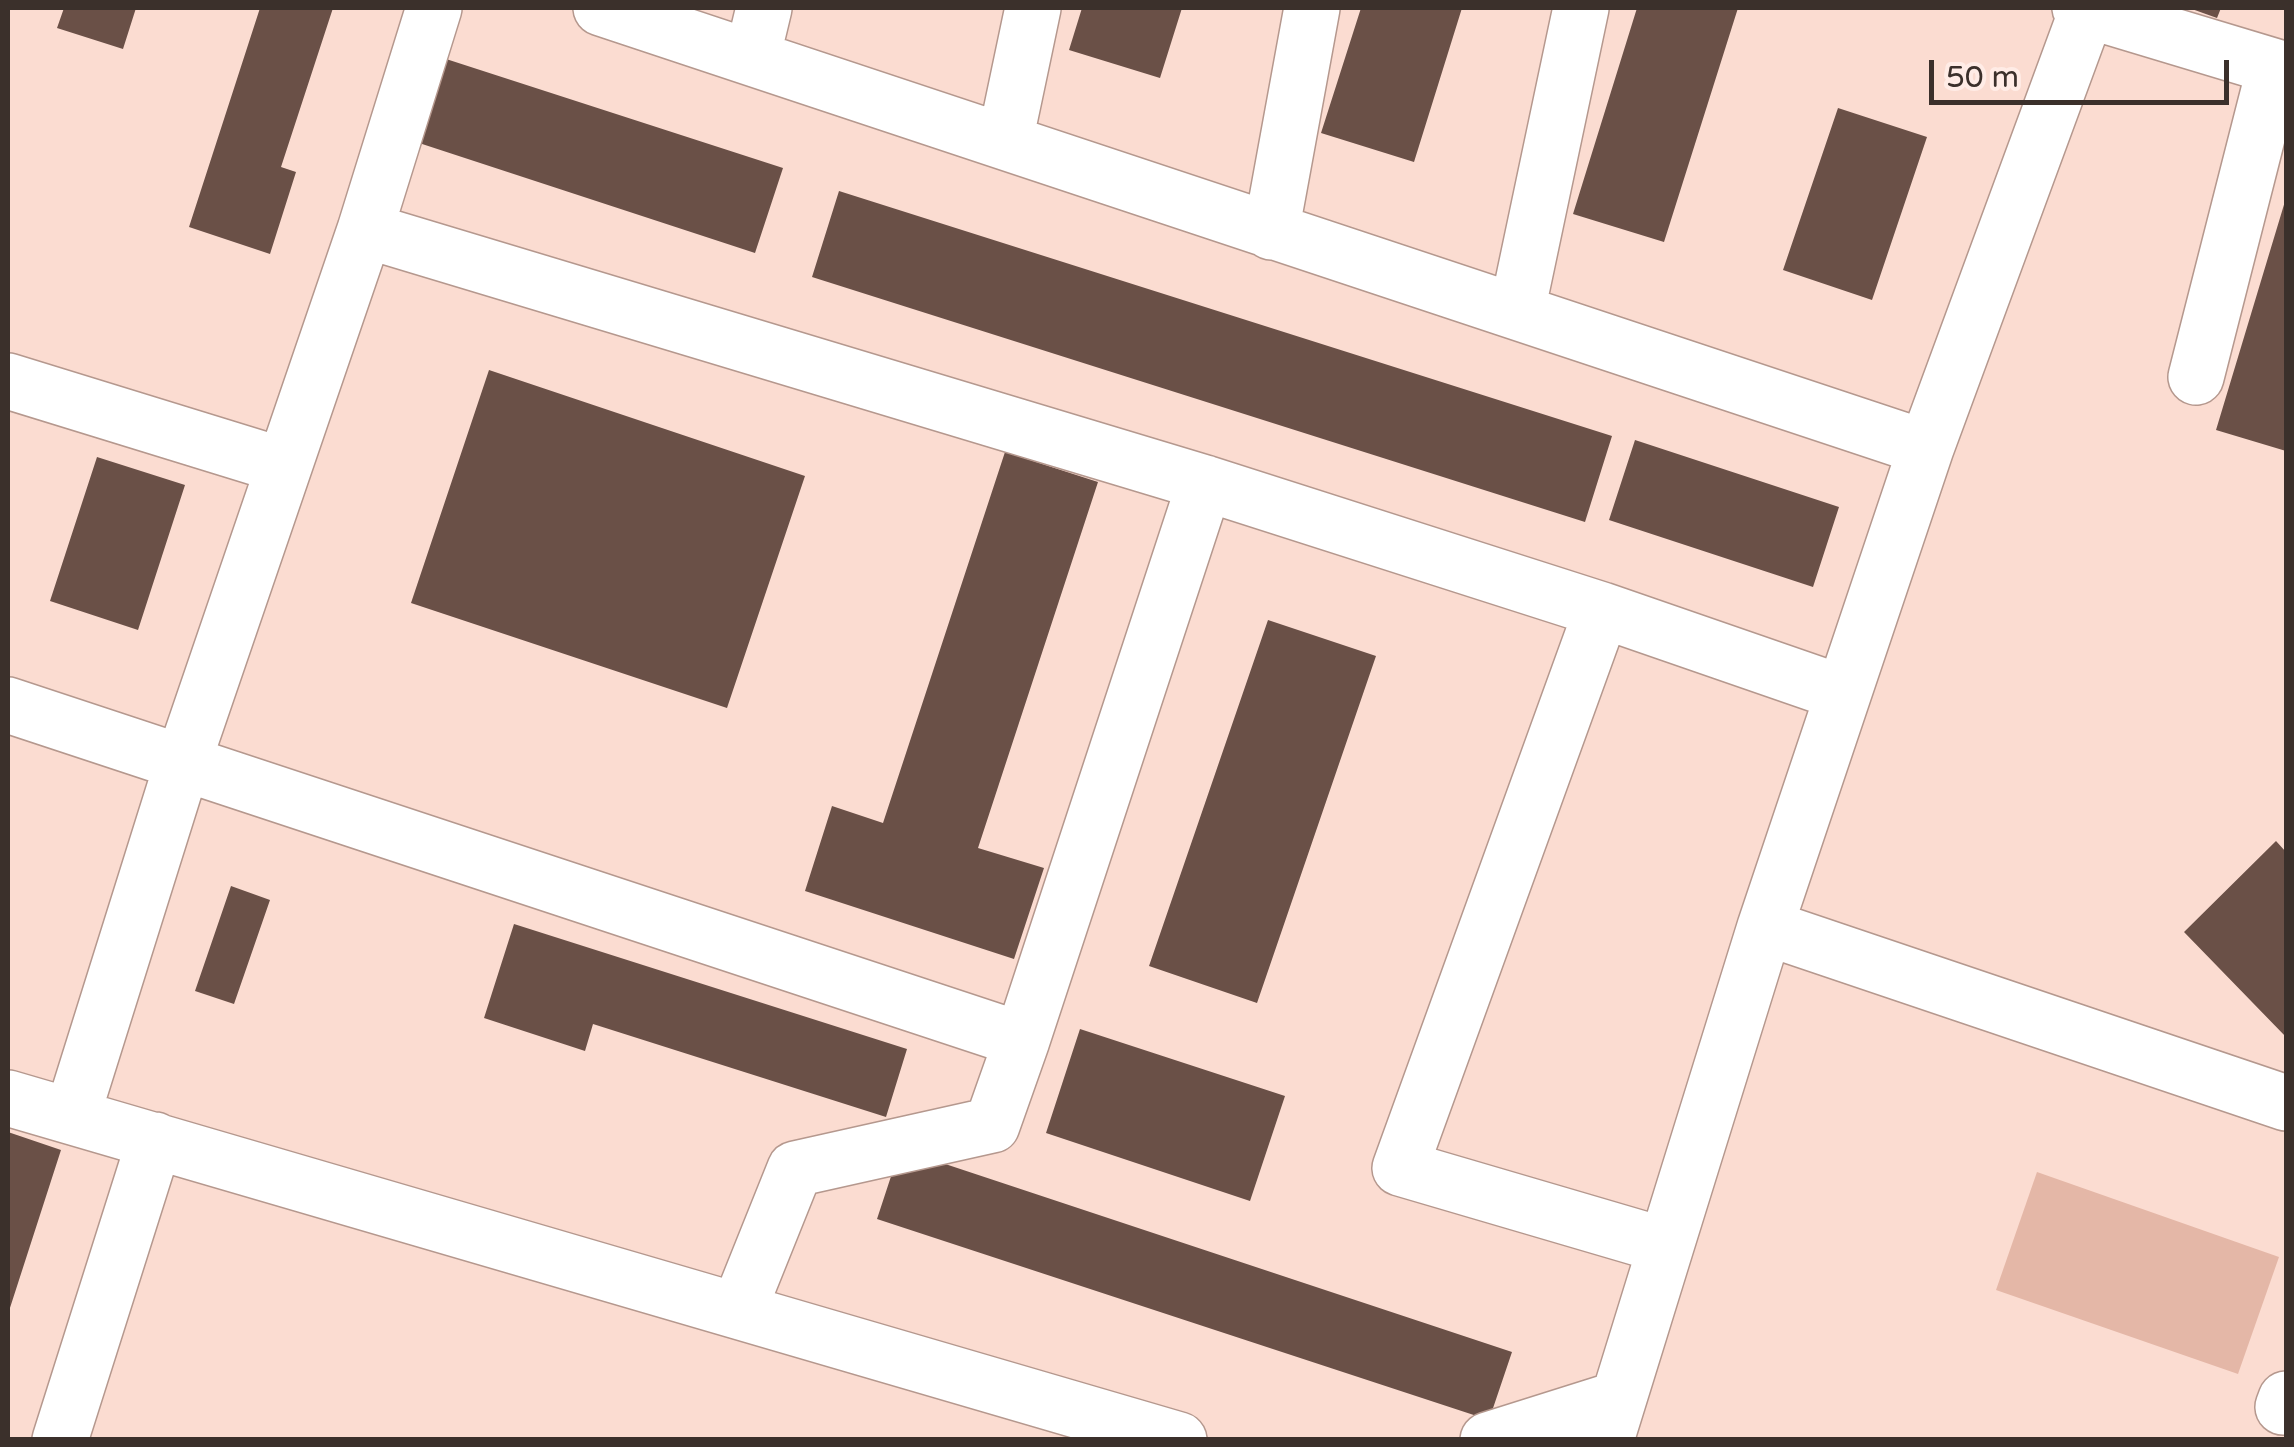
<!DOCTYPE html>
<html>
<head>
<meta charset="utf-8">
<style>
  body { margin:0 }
  #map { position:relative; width:2294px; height:1447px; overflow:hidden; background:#fbdcd1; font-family:"Varela Round",sans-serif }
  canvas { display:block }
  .frame { position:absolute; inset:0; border:10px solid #3b302b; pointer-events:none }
  .scale { position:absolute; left:1929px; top:60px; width:300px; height:45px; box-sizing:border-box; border:5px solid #3b302b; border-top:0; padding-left:12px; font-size:30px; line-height:35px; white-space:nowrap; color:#3b302b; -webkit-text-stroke:8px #ffece6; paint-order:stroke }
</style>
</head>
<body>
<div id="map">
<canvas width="2294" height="1447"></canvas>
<div class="frame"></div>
<div class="scale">50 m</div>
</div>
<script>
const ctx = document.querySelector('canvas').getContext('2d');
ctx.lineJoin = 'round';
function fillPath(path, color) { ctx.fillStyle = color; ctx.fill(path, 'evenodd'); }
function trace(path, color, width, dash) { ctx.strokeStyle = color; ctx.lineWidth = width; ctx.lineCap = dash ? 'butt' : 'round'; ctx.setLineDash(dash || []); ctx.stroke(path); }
const green = new Path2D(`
  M2037 1172 2279 1257 2238 1374 1996 1290Z`);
const building = new Path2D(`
  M64 8H136L123 49 57 28Z
  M260 8H333L281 167 296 172 270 254 189 227Z
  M1082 8H1182L1160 78 1069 50Z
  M1361 8H1462L1414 162 1321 133Z
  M1637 8H1738L1664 242 1573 214Z
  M2189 8H2221L2217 18Z
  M443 58 783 168 755 253 416 142Z
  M1838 108 1927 137 1872 300 1783 270Z
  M839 191 1612 436 1585 522 812 277Z
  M2286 198V451L2216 430Z
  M489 370 805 476 727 708 411 603Z
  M1635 440 1839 507 1813 587 1609 520Z
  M1005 452 1098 482 978 848 1044 868 1014 959 805 891 832 806 883 823Z
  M97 457 185 485 138 630 50 601Z
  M1268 620 1376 656 1257 1003 1149 966Z
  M2276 841 2286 852V1037L2184 932Z
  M231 886 270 900 234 1004 195 991Z
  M514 924 907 1049 886 1117 593 1024 585 1051 484 1018Z
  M1080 1029 1285 1096 1250 1201 1046 1133Z
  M8 1132 61 1150 8 1314Z
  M900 1149 1512 1352 1489 1420 877 1219Z`);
const minor = new Path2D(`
  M601 8 1926 448 2088 8
  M2080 8 2286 70
  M752 58 764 8
  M1005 141 1033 8
  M365 230 1205 483 1602 610 1842 693
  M1271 232 1312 8
  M1517 311 1581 8
  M2196 377 2275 67
  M8 381 284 466
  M1602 610 1400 1168 1666 1246 1765 927 1926 448
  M8 705 1022 1040 1205 483
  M1765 927 2286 1103
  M8 1098 1179 1440
  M72 1116 183 762 365 230 434 8
  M738 1311 795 1169 992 1125 1022 1040
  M2283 1407 2286 1399
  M60 1440 155 1140
  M1488 1440 1618 1399
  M1606 1440 1666 1246`);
fillPath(green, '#e4b7a7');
fillPath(building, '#6a5047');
trace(minor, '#b5988e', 58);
trace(minor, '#fff', 55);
</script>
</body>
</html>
